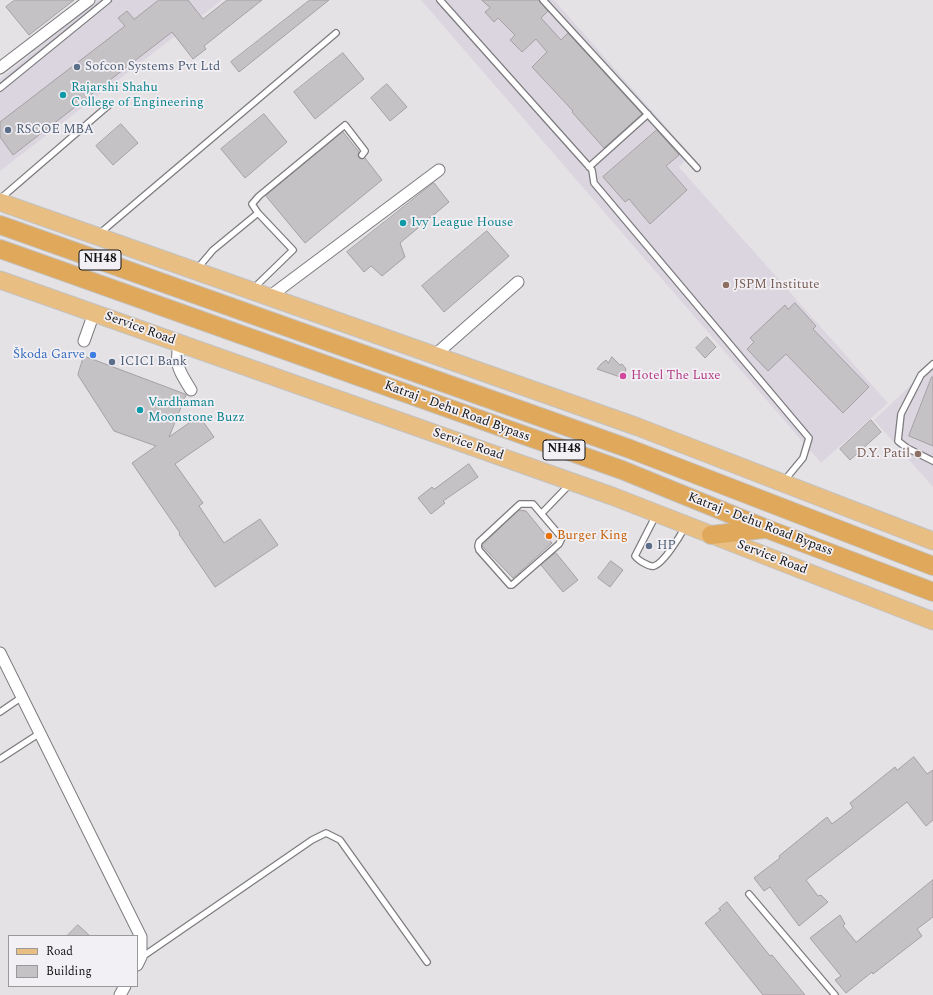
<!DOCTYPE html>
<html>
<head>
<meta charset="utf-8">
<style>
  body { margin:0 }
  #map { position:relative; width:933px; height:995px; overflow:hidden; background:#e5e2e6; font-family:Spectral,serif }
  canvas { display:block }
  .legend { position:absolute; left:8px; top:935px; width:130px; height:52px; box-sizing:border-box; background:#f2f0f4; border:1px solid #99989a; margin:0; padding:5px 7px; list-style:none; font-size:12px; color:#141314 }
  .legend li { display:flex; align-items:center; gap:8px; height:20px }
  .legend b { width:20px; border:1px solid #99989a }
</style>
</head>
<body>
<div id="map">
<canvas width="933" height="995"></canvas>
<ul class="legend">
<li><b style="height:5px;background:#e8be83"></b>Road</li>
<li><b style="height:11px;background:#c5c2c5"></b>Building</li>
</ul>
</div>
<script>
const ctx = document.querySelector('canvas').getContext('2d');
ctx.lineJoin = 'round';
function fillPath(path, color) { ctx.fillStyle = color; ctx.fill(path, 'evenodd'); }
function trace(path, color, width, dash) { ctx.strokeStyle = color; ctx.lineWidth = width; ctx.lineCap = dash ? 'butt' : 'round'; ctx.setLineDash(dash || []); ctx.stroke(path); }
function label(font, color, halo, rows, align = 'center') {
  ctx.font = font + ' Spectral,serif'; ctx.lineWidth = 3.5; ctx.setLineDash([]); ctx.textBaseline = 'middle'; ctx.strokeStyle = halo; ctx.fillStyle = color; for (const [text, x, y, turn = 0] of rows) {
    ctx.save(); ctx.translate(x, y); ctx.rotate((+turn || 0) * Math.PI / 180); ctx.textAlign = isNaN(turn) ? turn : align; if (halo) ctx.strokeText(text, 0, 0); ctx.fillText(text, 0, 0); ctx.restore();
  }
}
const built = new Path2D(`
  M97 0H222L0 171V79Z
  M421 0H554L691 155 679 167 888 403 821 463Z
  M933 364V487L874 420Z`);
const building = new Path2D(`
  M15 0H74L29 35 6 7Z
  M159 0H188L203 19 227 0H262L204 46 206 49 193 59 172 32 13 155 0 137V122L125 26 118 18 127 11 134 19Z
  M310 0H329L239 72 231 62Z
  M482 0H539L548 11 541 18 561 40 568 33 642 114 604 148 572 112 573 111 532 67 547 52 536 39 522 52 510 40 515 35 498 18 494 22 485 12 490 8Z
  M343 53 364 79 315 119 294 92Z
  M387 84 407 107 390 121 371 98Z
  M264 114 287 142 245 178 221 149Z
  M121 124 138 143 113 165 96 146Z
  M657 130 679 155 666 166 687 190 650 224 629 199 625 202 603 177Z
  M343 132 359 152 358 155 359 158 362 159 365 158 382 180 305 243 266 196Z
  M434 183 449 202 400 243 405 257 382 276 371 266 364 272 347 252Z
  M487 231 509 256 444 312 422 286Z
  M795 303 816 326 813 329 869 387 843 413 786 354 768 371 747 349 754 342 750 338 785 305 788 309Z
  M707 337 716 347 705 358 696 348Z
  M84 356 185 394 186 395 169 437 199 416 214 437 175 464 203 503 199 506 224 543 260 519 278 545 215 587 179 534 180 533 132 463 156 446 114 431 78 375Z
  M612 357 620 365 622 364 626 369 623 378 597 369 601 364 606 360 608 363Z
  M932 377H933V446L909 436Z
  M871 420 881 432 850 460 840 449Z
  M469 464 478 477 443 501 445 503 431 514 418 498 432 487 434 489Z
  M519 510 526 511 552 543 513 578 482 546Z
  M556 553 578 580 563 592 541 565Z
  M611 561 623 570 610 587 598 578Z
  M914 757 927 774 933 770V820L926 826 907 802 806 880 818 896 821 895 828 902 799 926 770 887 764 891 754 878 780 858 779 856 827 817 832 824 853 808 850 803 895 767 897 770Z
  M933 880V917L917 929 922 936 873 974 872 972 846 993 835 980 841 976 810 938 840 915 845 924 843 926 856 942Z
  M727 902 770 956 772 955 805 995H763L705 923 721 910 719 909Z
  M78 925 90 936H67Z`);
const service = new Path2D(`
  M440 0 592 170 594 183 809 438 803 458 784 481
  M543 0 697 168
  M0 88 108 0
  M589 167 648 114
  M0 199 109 105
  M99 234 336 33
  M197 269 213 250 258 213 252 204 259 196 345 125 365 151 362 155
  M258 290V284L293 250 258 213
  M933 364 921 375 901 414 898 441 907 448 933 461
  M520 504H533L562 538 559 544 512 585H510L479 550 478 546 479 542Z
  M542 513 570 484
  M656 515 635 556C637 559 639 560 642 562 646 564 650 567 654 566 664 563 680 536 685 527
  M0 712 22 697
  M0 759 40 733
  M749 894 835 995
  M142 957 312 840 326 833 340 840 427 962`);
const minor = new Path2D(`
  M0 68 89 0
  M269 297 439 170
  M84 341 94 313
  M179 343C175 368 179 370 191 390
  M435 355 518 282
  M0 653 141 937V957L137 965
  M120 995 125 986`);
const primary = new Path2D(`
  M0 202 638 427 933 541
  M0 280 612 496 933 621`);
const trunk = new Path2D(`
  M0 225 630 449 933 566
  M0 249 622 470 767 529 933 592
  M711 535 764 529`);
const markers = [
  [77,67,4,"#5c6f8a"],
  [63,95,4,"#0f9aa8"],
  [8,130,4,"#5c6f8a"],
  [403,223,4,"#0f9aa8"],
  [726,285,4,"#8d6e63"],
  [93,355,4,"#3f7fe0"],
  [112,362,4,"#5c6f8a"],
  [623,376,4,"#d1479c"],
  [140,410,4,"#0f9aa8"],
  [918,454,4,"#8d6e63"],
  [549,536,4,"#e8710a"],
  [649,546,4,"#5c6f8a"]
];
const shields = [
  [100,260,42],
  [564,450,42]
];
const shieldNames = [
  ["NH48",100,260],
  ["NH48",564,450]
];
const serviceNames = [
  ["Sofcon Systems Pvt Ltd",85,67],
  ["RSCOE MBA",16,130],
  ["ICICI Bank",120,362],
  ["HP",657,546]
];
const cultureNames = [
  ["Rajarshi Shahu",71,88],
  ["College of Engineering",71,103],
  ["Ivy League House",411,223],
  ["Vardhaman",148,403],
  ["Moonstone Buzz",148,418]
];
const educationNames = [
  ["JSPM Institute",734,285],
  ["D.Y. Patil",910,454,"right"]
];
const streetNames = [
  ["Service Road",140,329,20],
  ["Katraj - Dehu Road Bypass",457,412,20],
  ["Service Road",468,445,19],
  ["Katraj - Dehu Road Bypass",760,525,21],
  ["Service Road",772,558,21]
];
const shopNames = [
  ["Škoda Garve",85,355]
];
const hotelNames = [
  ["Hotel The Luxe",631,376]
];
const foodNames = [
  ["Burger King",557,536]
];
fillPath(built, '#dad5df');
fillPath(building, '#c5c2c5');
trace(building, '#a4a0a3', 1);
trace(service, '#7d7b7e', 8);
trace(minor, '#7d7b7e', 13);
trace(primary, '#c2c2c2', 19);
trace(trunk, '#c2c2c2', 20);
trace(service, '#fff', 5.5);
trace(minor, '#fff', 11);
trace(primary, '#e8be83', 17);
trace(trunk, '#e0a85a', 18);
for (const [x, y, r, color] of markers) { const dot = new Path2D(); dot.arc(x, y, r, 0, 2 * Math.PI); ctx.fillStyle = color; ctx.fill(dot); trace(dot, '#f2f0f4', 1.5); }
for (const [x, y, w] of shields) { const box = new Path2D(); box.roundRect(x - w / 2, y - 10, w, 20, 3); ctx.fillStyle = '#f2f0f4'; ctx.fill(box); trace(box, '#141314', 1); }
label('bold 12px', '#141314', null, shieldNames);
label('13px', '#4e5e75', '#f2f0f4', serviceNames, 'left');
label('13px', '#0d838f', '#f2f0f4', cultureNames, 'left');
label('13px', '#785e54', '#f2f0f4', educationNames, 'left');
label('13px', '#141314', '#f2f0f4', streetNames);
label('13px', '#366cbe', '#f2f0f4', shopNames, 'right');
label('13px', '#b23c85', '#f2f0f4', hotelNames, 'left');
label('13px', '#c56008', '#f2f0f4', foodNames, 'left');
</script>
</body>
</html>
